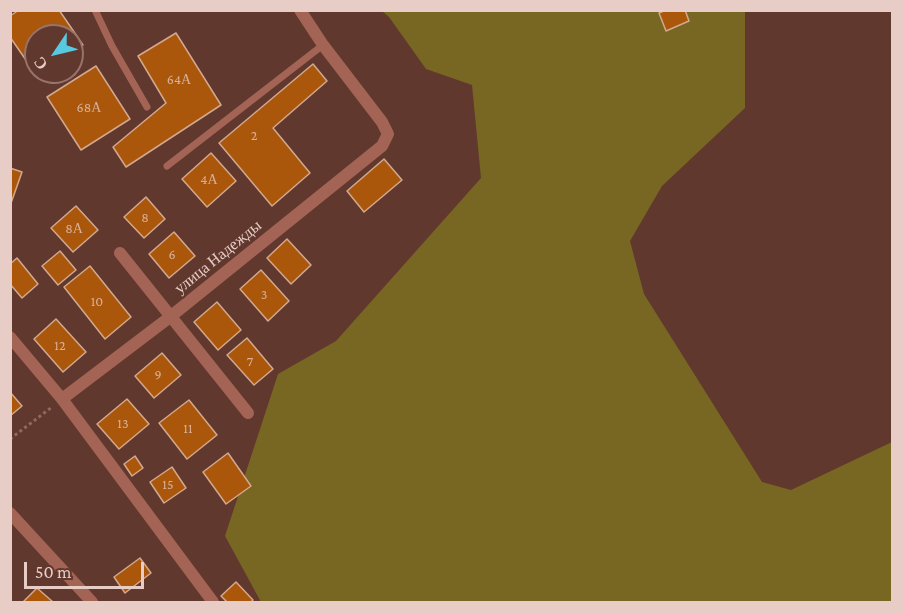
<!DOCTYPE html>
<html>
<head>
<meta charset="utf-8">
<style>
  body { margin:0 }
  #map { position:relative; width:903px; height:613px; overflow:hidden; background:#61382e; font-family:"Crimson Pro",serif }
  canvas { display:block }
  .frame { position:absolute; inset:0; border:12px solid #e7cdc6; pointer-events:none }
  .north { position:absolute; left:24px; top:24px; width:60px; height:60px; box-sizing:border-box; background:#61382e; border:2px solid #97746b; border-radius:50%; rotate:235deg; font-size:16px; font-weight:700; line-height:24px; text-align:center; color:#e7cdc6 }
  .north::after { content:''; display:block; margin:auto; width:21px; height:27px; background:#57c9e1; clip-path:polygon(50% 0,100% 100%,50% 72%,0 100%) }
  .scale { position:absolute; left:24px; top:562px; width:120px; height:27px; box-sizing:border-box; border:3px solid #e7cdc6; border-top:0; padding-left:8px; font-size:18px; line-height:21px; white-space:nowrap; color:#e7cdc6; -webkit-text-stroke:4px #61382e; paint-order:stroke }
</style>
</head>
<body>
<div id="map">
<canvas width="903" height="613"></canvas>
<div class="frame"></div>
<div class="north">С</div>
<div class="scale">50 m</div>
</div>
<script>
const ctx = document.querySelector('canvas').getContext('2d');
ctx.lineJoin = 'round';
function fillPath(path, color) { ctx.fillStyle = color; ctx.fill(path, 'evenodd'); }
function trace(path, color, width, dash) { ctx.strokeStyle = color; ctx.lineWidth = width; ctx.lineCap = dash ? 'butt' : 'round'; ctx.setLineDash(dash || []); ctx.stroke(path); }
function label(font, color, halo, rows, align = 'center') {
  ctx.font = font + ' "Crimson Pro",serif'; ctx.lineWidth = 4.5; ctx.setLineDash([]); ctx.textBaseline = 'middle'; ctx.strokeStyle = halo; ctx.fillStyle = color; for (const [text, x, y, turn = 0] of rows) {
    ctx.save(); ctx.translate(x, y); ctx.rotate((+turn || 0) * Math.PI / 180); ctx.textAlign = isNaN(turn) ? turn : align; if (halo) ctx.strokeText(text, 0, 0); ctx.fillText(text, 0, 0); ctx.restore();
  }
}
const green = new Path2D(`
  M382 11H745V108L662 186 630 241 644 294 762 482 791 490 892 442V602H261L225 536 278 374 336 341 481 178 472 85 426 69 389 17Z`);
const building = new Path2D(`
  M19 10H59L83 45 72 53V36H36V72H44L37 76 10 37V16Z
  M666 10H685L689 21 666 31 659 13Z
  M176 33 221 105 126 167 113 147 166 103 138 56Z
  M313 64 327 81 273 128 310 173 272 206 219 143Z
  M96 66 130 119 81 150 47 97Z
  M211 153 236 181 207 207 182 179Z
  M384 159 402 180 364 212 347 191Z
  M10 168 22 172 10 206Z
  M146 197 165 219 144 238 124 217Z
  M76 206 98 230 73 252 51 228Z
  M174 232 195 256 169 278 149 254Z
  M287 239 311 265 291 284 267 258Z
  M60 251 76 270 58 285 42 266Z
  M17 258 38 284 22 298 10 284V264Z
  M90 266 131 317 105 339 64 287Z
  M261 270 289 301 268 321 240 289Z
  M217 302 241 330 218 350 194 322Z
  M56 319 86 352 63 372 34 339Z
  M247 338 273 369 254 385 227 355Z
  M162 353 181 375 154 398 135 376Z
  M10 392 22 406 10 416Z
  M127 399 149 424 119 449 97 424Z
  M189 400 217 435 187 459 159 423Z
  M228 453 251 486 226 504 203 472Z
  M135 456 143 468 132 476 124 464Z
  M172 467 186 488 164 503 150 482Z
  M140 558 151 573 125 593 114 577Z
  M236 582 253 600 251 602H227L221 596Z
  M37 588 53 602H23Z`);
const path = new Path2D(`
  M10 439 52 407`);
const lane = new Path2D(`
  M95 10 112 46 147 107
  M167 166 323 45`);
const street = new Path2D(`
  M120 253 248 413
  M10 337 62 399 213 602
  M62 399 170 317 382 146 388 134 382 122 323 45 300 10
  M10 513 92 602`);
const numberNames = [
  ["64А",179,80],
  ["68А",89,108],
  ["2",254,136],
  ["4А",209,180],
  ["8",145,218],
  ["8А",74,229],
  ["6",172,255],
  ["3",264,295],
  ["10",97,302],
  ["12",60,346],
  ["7",250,362],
  ["9",158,375],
  ["13",123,424],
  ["11",188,429],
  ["15",168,485]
];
const streetNames = [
  ["улица Надежды",218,257,-39]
];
fillPath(green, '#786623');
fillPath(building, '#aa570c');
trace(building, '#d3a98e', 1.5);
trace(path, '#8e6a61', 3, [3, 3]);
trace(lane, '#a46455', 7);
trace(street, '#a46455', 12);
label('14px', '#d8b098', null, numberNames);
label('16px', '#e7cdc6', '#61382e', streetNames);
</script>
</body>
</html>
